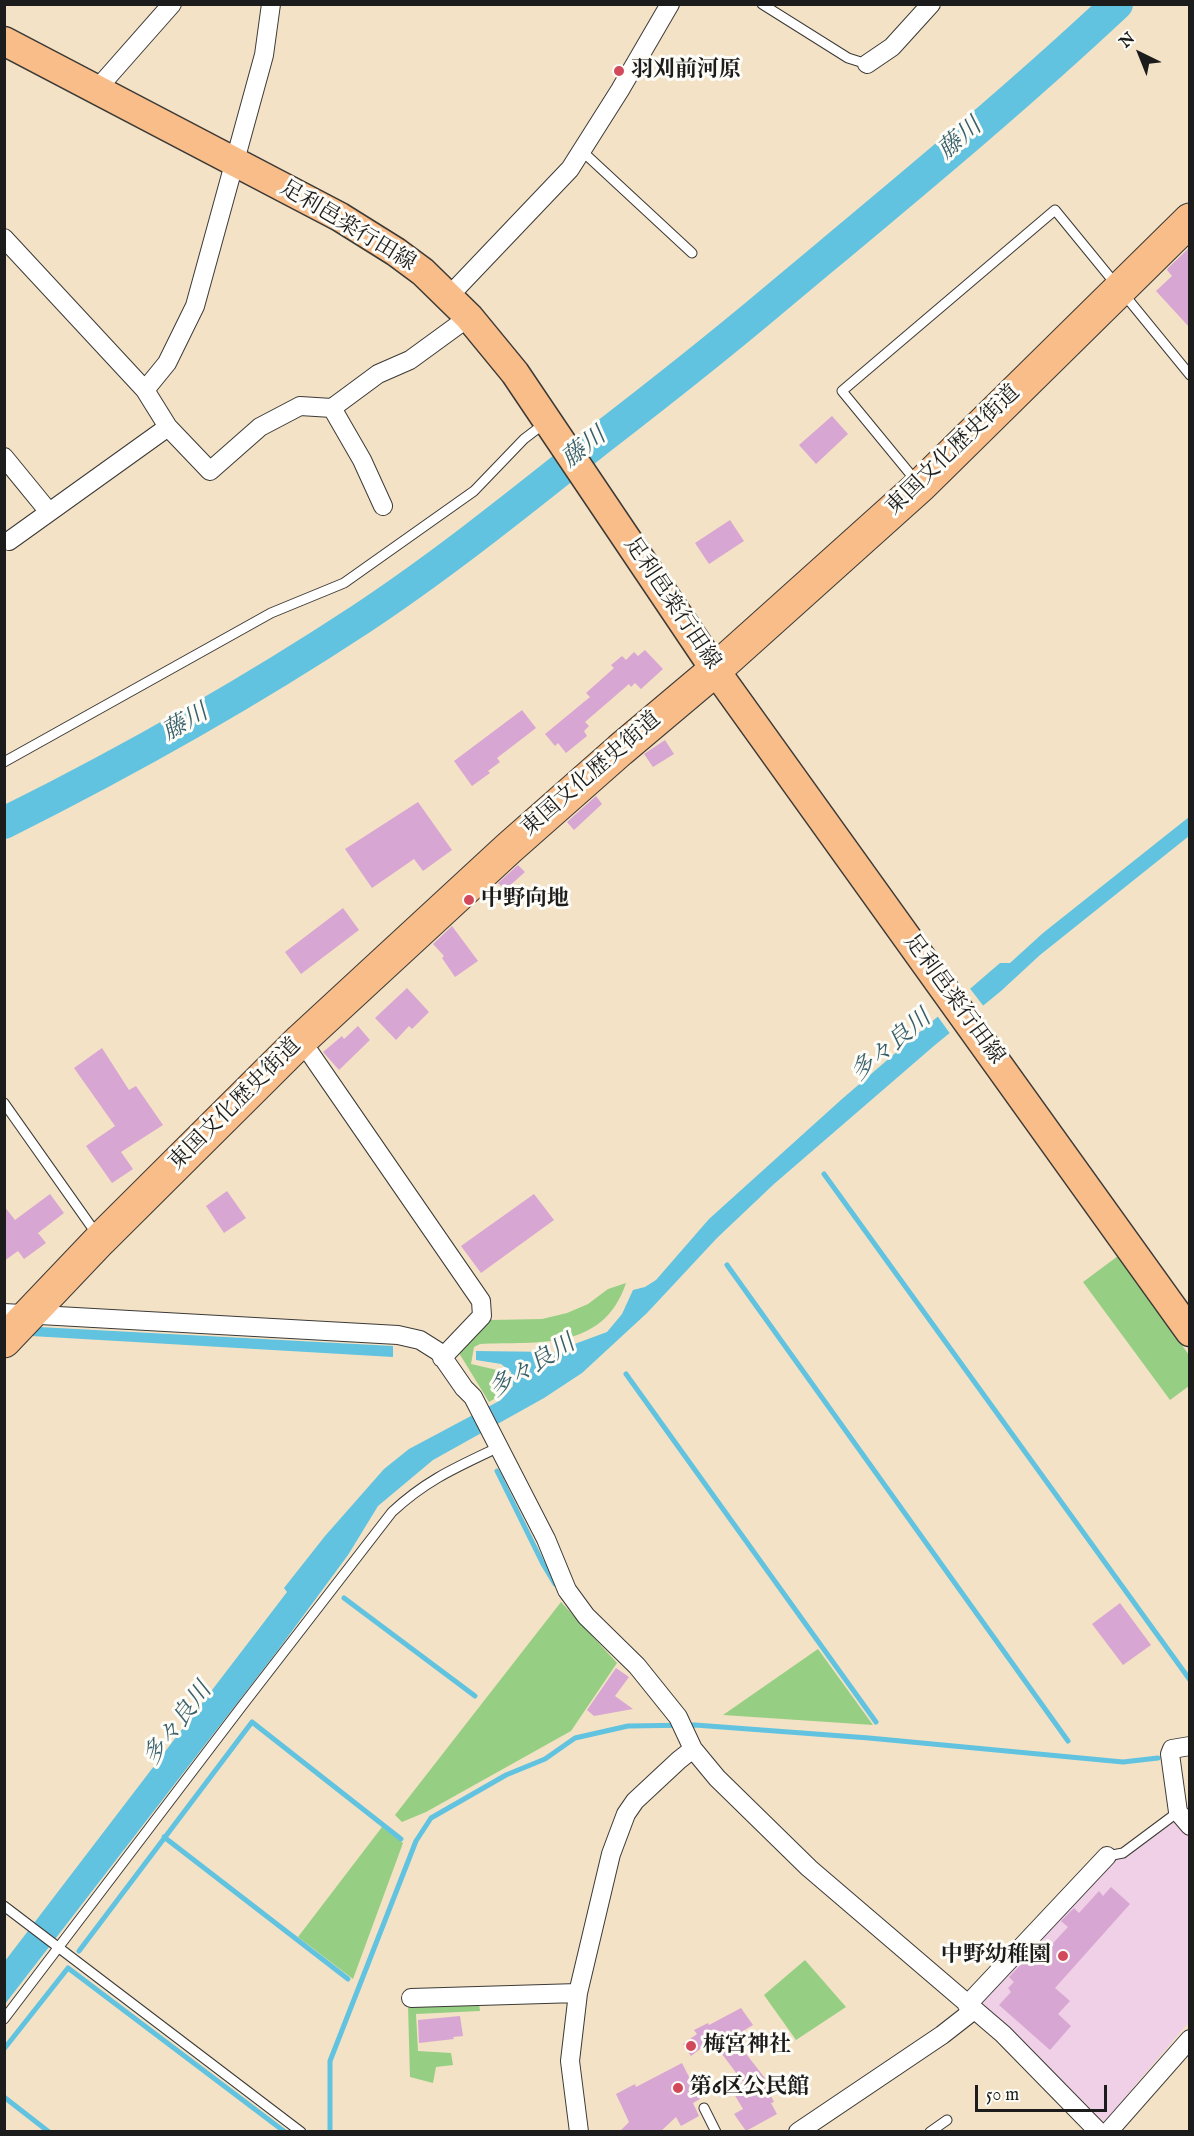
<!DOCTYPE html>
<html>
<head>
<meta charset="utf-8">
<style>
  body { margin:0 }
  #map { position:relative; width:1194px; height:2136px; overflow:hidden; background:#f3e2c6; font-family:"IM FELL English",serif }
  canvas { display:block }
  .frame { position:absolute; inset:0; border:6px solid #1c1c1c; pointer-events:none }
  .north { position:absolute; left:1110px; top:24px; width:60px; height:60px; -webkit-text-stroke:4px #fdfcf7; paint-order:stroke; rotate:317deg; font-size:16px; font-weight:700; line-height:24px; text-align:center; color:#1c1c1c }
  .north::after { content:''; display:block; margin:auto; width:21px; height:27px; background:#1c1c1c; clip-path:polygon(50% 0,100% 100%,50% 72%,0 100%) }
  .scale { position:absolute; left:975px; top:2085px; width:132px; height:27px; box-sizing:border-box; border:3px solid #1c1c1c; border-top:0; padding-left:8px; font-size:18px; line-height:21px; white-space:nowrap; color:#1c1c1c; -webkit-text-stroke:4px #fdfcf7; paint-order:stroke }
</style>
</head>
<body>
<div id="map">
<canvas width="1194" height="2136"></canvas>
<div class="frame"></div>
<div class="north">N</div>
<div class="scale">50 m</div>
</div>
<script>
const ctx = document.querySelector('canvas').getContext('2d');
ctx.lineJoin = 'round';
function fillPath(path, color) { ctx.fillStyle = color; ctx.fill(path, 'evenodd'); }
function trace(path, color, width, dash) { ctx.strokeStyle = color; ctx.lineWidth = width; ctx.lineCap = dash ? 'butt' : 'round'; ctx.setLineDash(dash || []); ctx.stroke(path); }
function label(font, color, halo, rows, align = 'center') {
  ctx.font = font + ' "IM FELL English","Noto Serif JP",serif'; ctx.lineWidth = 6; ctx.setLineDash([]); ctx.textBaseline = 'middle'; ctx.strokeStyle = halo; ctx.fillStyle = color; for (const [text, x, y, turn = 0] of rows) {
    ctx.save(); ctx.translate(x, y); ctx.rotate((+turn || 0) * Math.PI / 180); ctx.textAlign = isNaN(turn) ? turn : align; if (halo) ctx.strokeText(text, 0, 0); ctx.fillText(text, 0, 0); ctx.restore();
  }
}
const built = new Path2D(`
  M1177 1820 1189 1835V2022L1104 2122 1007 2027 976 2002 1109 1861 1124 1858Z`);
const green = new Path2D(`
  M1118 1256 1189 1355V1386L1170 1400 1083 1282Z
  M626 1283C603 1352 538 1341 480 1344L474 1347 471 1364 497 1370 507 1376C507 1389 500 1396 489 1402L459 1353 491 1320 542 1319 567 1313 588 1304 608 1289Z
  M561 1602 617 1663 571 1731 426 1812 402 1822 395 1815Z
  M818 1649 873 1725 723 1715Z
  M382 1827 403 1843 353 1979 298 1937Z
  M805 1960 846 2007 796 2040 764 1995Z
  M479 2003 480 2011 416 2014 418 2051 451 2053 453 2065 436 2067 433 2083 410 2077 408 2006Z`);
const water = new Path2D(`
  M1189 817V836L1040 955 1001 991 935 1045 774 1184 717 1238 647 1313 582 1373 544 1398 433 1460 378 1506 348 1555 278 1650 5 2004V1961L287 1592 284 1588 325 1536 384 1469 409 1449 501 1400 513 1386 511 1372 501 1364 476 1360V1351L553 1352 607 1332 622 1314 633 1290 645 1287 656 1280 709 1219 842 1099 1000 963H1010L1043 933Z
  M39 1327 393 1346V1357L31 1336Z`);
const pier = new Path2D(`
  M968 986 985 1008 951 1035 936 1014Z`);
const stream = new Path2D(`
  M824 1174 1190 1680
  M727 1265 1068 1741
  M626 1374 876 1722
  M497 1471 543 1564 555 1584
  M344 1598 475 1696
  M164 1837 348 1979
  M79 1951 252 1722 401 1839
  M4 2049 68 1968 285 2132
  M4 2097 49 2132
  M330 2132V2061L416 1841 431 1818 506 1775 545 1759 575 1738 628 1726 695 1725 869 1738 1123 1762 1158 1758`);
const river = new Path2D(`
  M4 823C126 762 247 694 361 619 444 564 522 501 600 439 657 395 713 351 769 304 886 206 1005 109 1117 4`);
const building = new Path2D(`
  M1190 247V328L1156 291 1172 276 1167 270 1168 268Z
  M832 416 848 434 816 464 799 445Z
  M730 520 744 541 709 564 695 543Z
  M645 650 663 669 641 689 635 683 631 687 629 684 585 722 589 726 584 731 587 736 566 753 558 743 555 746 545 734 590 697 586 693 614 668 611 665 622 656 626 660 634 652 638 656Z
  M522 710 536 728 497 758 500 762 488 771 490 773 472 786 454 761Z
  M665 740 674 754 653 767 644 754Z
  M596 796 602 804 574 830 567 822Z
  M418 802 452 850 423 871 414 859 372 888 345 849Z
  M518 865 525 872 505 890 498 883Z
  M343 908 359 930 301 974 285 952Z
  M452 926 478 961 455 977 442 958 444 956 433 944Z
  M407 988 429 1012 412 1029 409 1026 396 1040 375 1018Z
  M358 1026 370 1040 339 1070 323 1052 342 1036 344 1039Z
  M102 1048 129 1090 136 1086 163 1125 121 1152 133 1169 112 1183 86 1146 115 1126 74 1068Z
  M227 1191 246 1218 224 1233 206 1206Z
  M50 1194 64 1213 38 1233 46 1243 24 1259 18 1251 4 1261V1206L15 1220Z
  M534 1194 554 1220 481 1273 461 1246Z
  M1120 1603 1151 1645 1123 1665 1092 1624Z
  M616 1668 629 1677 615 1696 633 1709 594 1716 587 1710Z
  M1111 1887 1130 1904 1055 1988 1070 2001 1058 2014 1071 2026 1050 2050 999 2005 1011 1992 1008 1988 1014 1982 1009 1977 1036 1949 1042 1955 1068 1927 1061 1921 1074 1908 1079 1913 1099 1891 1103 1896Z
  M741 2008 753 2025 733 2037 768 2082 765 2084 774 2102 771 2103 777 2114 746 2131 734 2114 743 2109 731 2089 743 2082 716 2046 707 2052 704 2046 691 2056 683 2044 697 2034 694 2030 708 2023 709 2025Z
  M460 2016 463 2036 453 2037 454 2039 419 2043 418 2020Z
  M682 2063 700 2099 693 2103 699 2116 681 2126 676 2117 660 2132H619L629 2122 616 2094 635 2084 636 2087Z`);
const lane = new Path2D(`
  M762 4 848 58 867 64
  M582 151 692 253
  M916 481 842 391 1055 210 1190 375
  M4 762 271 613 344 583 474 491 524 439 545 423
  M4 1103 98 1236
  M1107 1856 1123 1853 1178 1812
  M4 1906 301 2132
  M4 2019 242 1706 392 1512C426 1480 457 1467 499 1447
  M704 2108 716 2132
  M930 2132 947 2120`);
const street = new Path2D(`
  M867 64 892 47 931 4
  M97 89 172 4
  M4 238 145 390 168 427 210 471 260 427 300 406 332 408 378 374 410 360 469 317
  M449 296 570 169 620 90 670 4
  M145 390 167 363 195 306 264 55 271 4
  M332 408 362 460 383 506
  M4 457 49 512
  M9 541 168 427
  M301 1040 481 1301 482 1316 442 1358
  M4 1313 398 1335 420 1340 439 1352 464 1388 473 1397 546 1539 567 1590 586 1616 637 1666 678 1717 693 1749 717 1778 809 1868 1003 2034 1099 2132
  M1190 1746 1172 1749 1170 1754 1178 1812 1190 1826
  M411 1998 578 1993
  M967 2005 1107 1856
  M579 2132 570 2061 578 1993 611 1854 626 1814 635 1801 679 1760 693 1749
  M798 2132 942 2035 974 2010
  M1108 2132 1190 2039`);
const primary = new Path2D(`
  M4 41 340 217 396 252 423 272 469 317 515 373 715 670 1190 1332`);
const highway = new Path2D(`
  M4 1341 100 1240 301 1040 509 848 620 750 715 670 920 486 1190 220`);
const markers = [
  [619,71,6,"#d1495b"],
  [469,900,6,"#d1495b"],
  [1063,1956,6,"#d1495b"],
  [691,2046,6,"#d1495b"],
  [678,2088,6,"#d1495b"]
];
const poiNames = [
  ["羽刈前河原",631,71],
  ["中野向地",481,900],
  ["中野幼稚園",1051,1956,"right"],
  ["梅宮神社",703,2046],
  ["第6区公民館",690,2088]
];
const streetNames = [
  ["足利邑楽行田線",347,227,31],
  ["東国文化歴史街道",954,451,-44],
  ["足利邑楽行田線",671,604,56],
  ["東国文化歴史街道",592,775,-41],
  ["足利邑楽行田線",953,1000,54],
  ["東国文化歴史街道",236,1105,-45]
];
const waterNames = [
  ["藤川",961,140,-41],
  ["藤川",585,449,-38],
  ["藤川",186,724,-30],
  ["多々良川",892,1047,-40],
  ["多々良川",533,1368,-32],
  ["多々良川",179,1725,-53]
];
fillPath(built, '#efd0e6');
fillPath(green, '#96cf83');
fillPath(water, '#61c3df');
fillPath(pier, '#f3e2c6');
trace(stream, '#61c3df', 5);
trace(river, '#61c3df', 32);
fillPath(building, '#d8a6d2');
trace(lane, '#3c3a36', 11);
trace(street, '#3c3a36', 20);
trace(primary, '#3c3a36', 31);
trace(highway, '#3c3a36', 35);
trace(lane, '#fff', 9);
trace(street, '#fff', 18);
trace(primary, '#f9bd89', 28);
trace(highway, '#f9bd89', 33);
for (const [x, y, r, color] of markers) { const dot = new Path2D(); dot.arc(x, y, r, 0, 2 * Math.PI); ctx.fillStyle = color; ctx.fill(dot); trace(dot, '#fdfcf7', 2); }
label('bold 22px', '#1c1c1c', '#fdfcf7', poiNames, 'left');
label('22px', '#1c1c1c', '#fdfcf7', streetNames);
label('italic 24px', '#385f6a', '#fdfcf7', waterNames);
</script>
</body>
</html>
